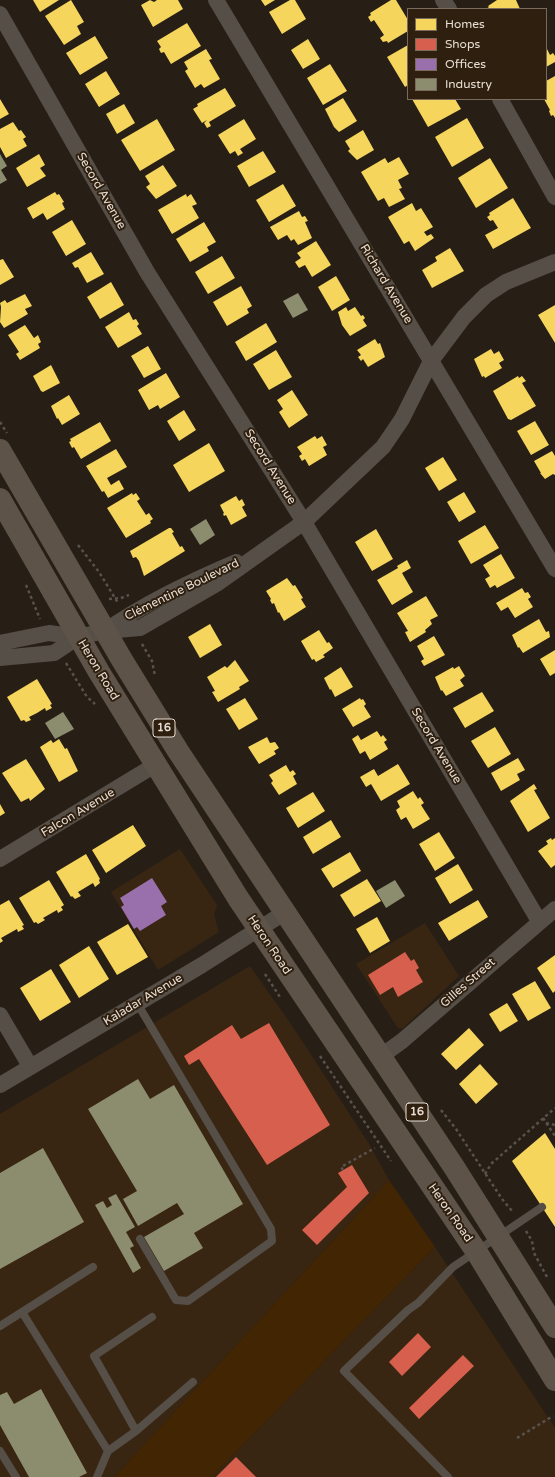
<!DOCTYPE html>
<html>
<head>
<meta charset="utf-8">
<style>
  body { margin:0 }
  #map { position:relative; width:555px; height:1477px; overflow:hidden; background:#271f16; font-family:"Varela Round",sans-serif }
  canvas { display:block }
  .legend { position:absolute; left:407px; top:8px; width:140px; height:92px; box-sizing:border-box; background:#2e1f0f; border:1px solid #786b5e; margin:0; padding:5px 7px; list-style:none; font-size:12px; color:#e8ded4 }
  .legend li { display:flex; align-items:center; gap:8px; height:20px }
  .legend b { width:20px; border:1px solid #786b5e }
</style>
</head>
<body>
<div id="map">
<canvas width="555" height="1477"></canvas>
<ul class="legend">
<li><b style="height:11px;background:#f6d55c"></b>Homes</li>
<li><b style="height:11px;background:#d6604d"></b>Shops</li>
<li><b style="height:11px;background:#9970ab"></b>Offices</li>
<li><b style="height:11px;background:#8c8c6e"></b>Industry</li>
</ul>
</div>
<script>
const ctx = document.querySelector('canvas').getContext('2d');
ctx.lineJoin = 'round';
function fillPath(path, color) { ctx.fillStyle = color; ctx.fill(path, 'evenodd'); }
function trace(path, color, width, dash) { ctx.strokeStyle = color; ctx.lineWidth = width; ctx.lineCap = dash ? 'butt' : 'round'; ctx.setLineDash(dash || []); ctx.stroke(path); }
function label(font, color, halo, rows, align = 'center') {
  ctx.font = font + ' "Varela Round",sans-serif'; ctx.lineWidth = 4; ctx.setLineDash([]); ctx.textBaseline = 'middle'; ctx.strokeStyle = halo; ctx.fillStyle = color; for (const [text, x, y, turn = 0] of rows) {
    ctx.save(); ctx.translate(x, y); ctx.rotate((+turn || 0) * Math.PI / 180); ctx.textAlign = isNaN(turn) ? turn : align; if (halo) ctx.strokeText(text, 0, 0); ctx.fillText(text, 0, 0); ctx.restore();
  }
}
const built = new Path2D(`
  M180 849 217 905 214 914 219 932 158 970 111 892Z
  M425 923 459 976 402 1029 398 1028 356 964Z
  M250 966 295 1030 369 1144 389 1180 114 1477H0V1114Z
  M435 1247 555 1428V1477H212Z`);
const green = new Path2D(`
  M389 1180 435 1247 212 1477H114Z`);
const homes = new Path2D(`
  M33 0H59L40 12Z
  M71 0 84 22 77 26 81 34 64 45 45 16Z
  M150 0 154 2 157 0H178L183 9 153 27 141 5Z
  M261 0H275L265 6Z
  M290 0H295L306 19 282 34 269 12Z
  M391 0H396L408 20V31L388 43 387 41 383 42 380 38 384 35 374 20 371 22 368 17 371 15 370 13Z
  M497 0H516L520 9H486L489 7 488 6Z
  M187 23 201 46 171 64 164 52 161 53 159 49 161 47 157 41Z
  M95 36 108 58 80 75 66 53Z
  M308 39 320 59 303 69 291 50Z
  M408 45V85L405 87 387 57Z
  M546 47 550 55 553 53 555 56V62L546 67Z
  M206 49 212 59 209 60 220 79 204 88 201 84 195 88 185 71 188 69 184 62Z
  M330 64 347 91 323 105 307 78Z
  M106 71 120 94 99 107 85 84Z
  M555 76V118L553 115 551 116 549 111 550 110 544 99H546V81Z
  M225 88 236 106 209 122 211 126 207 128 204 123 207 120 202 123 193 109 198 106 197 104Z
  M343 98 357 121 339 132 334 127 325 109Z
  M0 99 9 114 0 119Z
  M412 99H455L461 109 428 127Z
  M124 104 135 123 117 134 106 114Z
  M467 118 484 148 452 167 435 137Z
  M157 119 175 150 140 171 121 140Z
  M244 119 256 139 240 149 243 153 238 156 235 151 230 154 218 135Z
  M13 122 19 131 21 130 26 137 23 139 27 146 6 158 0 147V129Z
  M363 130 374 150 357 160 348 151 350 149 345 141Z
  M263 151 276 172 249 187 237 166Z
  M39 154 45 165 40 168 46 176 27 187 16 168Z
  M399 157 409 174 398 180 402 188 399 189 405 199 389 207 384 198 378 201 361 172 385 158 388 163Z
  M490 158 508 188 476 208 458 178Z
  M163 165 177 186 156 199 146 187 150 184 145 176Z
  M283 184 296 206 269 222 256 200Z
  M55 192 57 195 59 194 64 202 62 203 65 209 47 220 43 213 33 219 27 208Z
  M186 194 187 197 191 194 197 204 192 206 199 218 172 234 158 210Z
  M513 198 531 228 493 249 485 235 498 228 493 220 490 221 487 217 490 215 489 213Z
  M412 203 416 211 421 208 433 227 424 232 427 236 431 234 434 238 415 251 409 241 404 244 388 217Z
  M299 211 302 217 305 216 308 221 305 222 312 238 298 245 294 239 291 241 287 235 278 240 270 227Z
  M72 220 86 244 66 256 52 232Z
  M204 222 216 242 207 247 209 251 190 262 176 239Z
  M316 241 331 265 312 277 305 265 299 268 295 262 301 258 297 253Z
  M450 248 464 271 432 288 422 270 437 261 435 257Z
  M91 252 104 274 87 283 78 267 75 268 72 263Z
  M222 256 235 278 208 294 195 272Z
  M3 259 14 277 0 285V260Z
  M336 276 350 300 332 311 318 287Z
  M111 282 124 305 100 319 87 297Z
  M241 286 252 306 247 309 249 313 227 326 213 302Z
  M25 294 32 306 25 309 28 314 4 328 0 322 1 307 0 303 5 300 7 303Z
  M555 305V343L538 315Z
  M346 307 348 311 355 307 361 316 363 315 365 318 363 320 367 326 350 336 342 325 338 312Z
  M129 312 133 320 136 319 139 324 137 326 142 334 118 348 105 327Z
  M266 323 277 342 246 361 235 342Z
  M25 325 34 338 38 335 41 342 38 344 40 348 20 360 16 354 19 352 8 335Z
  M375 339 378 344 380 343 385 357 368 367 363 359 361 361 358 357 361 355 357 350Z
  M148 346 161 369 144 378 131 356Z
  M491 349 494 354 499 351 504 360 499 363 502 368 485 378 484 376 482 377 474 359Z
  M276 350 292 377 269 390 253 364Z
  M51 365 60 383 43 392 41 391 33 376Z
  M166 373 180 397 160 409 158 405 149 410 138 390Z
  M518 376 519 378 522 376 526 381 522 383 536 406 511 420 508 419 493 391Z
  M292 390 308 415 289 428 279 412 283 409 277 400Z
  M69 395 80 414 62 425 58 418 57 419 51 406Z
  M184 410 196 430 179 441 167 421Z
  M535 421 549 445 531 455 517 431Z
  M100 422 111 441 81 459 74 447 72 448 69 442 71 441 70 439Z
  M315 436 317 439 322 436 327 445 323 447 327 455 309 466 305 459 302 461 299 456 302 454 297 447Z
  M209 443 225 471 189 492 173 465Z
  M116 449 127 467 107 478 111 485 119 480 124 489 108 498 104 491 102 492 86 466Z
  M552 451 555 456V475L553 474 545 479 540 473H541L534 461Z
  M443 457 457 480 439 491 425 468Z
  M464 492 476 512 459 522 447 502Z
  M132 493 133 495 136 493 140 499 137 501 146 515 149 513 153 519 150 521 151 523 126 538 107 508Z
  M236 496 239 501 242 499 245 505 242 507 247 516 231 525 226 515 224 516 223 514 224 513 220 505Z
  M485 525 499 548 471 564 458 541Z
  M169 528H171L174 532 172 533 180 547 182 546 185 551 144 576 139 561 136 557 133 558 130 551Z
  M376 529 393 559 372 571 355 542Z
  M501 554 515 578 497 588 495 585 490 588 485 579 490 576 483 565Z
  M407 560 411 568 402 573 413 592 392 605 377 580 398 568 397 566Z
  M287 578 293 586 295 585 303 598 301 599 306 607 284 621 279 612 278 613 274 603 272 604 270 600 271 599 266 591Z
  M522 588 525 593 528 592 531 597 528 599 533 607 515 618 508 607 501 611 496 603Z
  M426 596 438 616 430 620 432 624 425 630 426 632 410 642 405 632 408 631 397 613Z
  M539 619 546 632 549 631 550 637 523 653 519 647 518 648 512 635Z
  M210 624 222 645 200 658 188 637Z
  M319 630 327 643 329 642 333 648 323 655 325 657 316 662 314 659 312 660 301 641Z
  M434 636 445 655 424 666 421 661 424 659 417 646Z
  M555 650V673L550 676 540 659Z
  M235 660 249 681 239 687 240 689 218 702 212 692 215 691 207 677 225 666 227 668Z
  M459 666 465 676 460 680 464 686 446 696 442 690 441 691 435 677 453 667 454 669Z
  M341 667 353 687 335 697 331 689 330 690 324 678Z
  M37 679 52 704 50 705 52 708 46 711 45 708 37 713 29 717 31 720 26 722 24 720 21 721 7 697Z
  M482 692 494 711 465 728 453 708Z
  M245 698 258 719 239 730 226 709Z
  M360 698 361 700 363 699 366 704 364 706 371 717 353 727 342 709Z
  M495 727 511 754 488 768 471 741Z
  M377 731 381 737 383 735 387 740 384 742 388 749 370 760 365 751 360 754 352 739 358 735 361 740Z
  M267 737 270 743 275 742 279 748 274 751 276 754 259 764 248 747Z
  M59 739 65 749 67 748 78 771 59 782 40 747 51 740 53 743Z
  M518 758 525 770 517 774 520 780 501 791 491 773Z
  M26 759 45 789 30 801 29 798 21 802 2 773Z
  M398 764 410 784 381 801 371 784 366 787 360 777 374 769 378 776Z
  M286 765 290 772 293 770 296 774 293 776 297 784 279 795 271 783 273 781 269 775Z
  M534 784 537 789 534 790 550 818 528 832 510 801Z
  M413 791 418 799 420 797 424 803 421 805 430 819 413 829 406 817 401 820 396 810 400 807 397 801Z
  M313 792 325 811 298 828 286 808Z
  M0 804 5 813 0 816Z
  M331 820 341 837 313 854 303 837Z
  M133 825 146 846 106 873 92 850Z
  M439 832 455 858 435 871 419 844Z
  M551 838 552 840 555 838V865L551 868 538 851 548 844 546 841Z
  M350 852 361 871 333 888 321 869Z
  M86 854 100 879 99 880 100 883 95 887 93 883 78 892 81 896 75 899 72 896 71 897 56 872Z
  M458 864 473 890 450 904 435 878Z
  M367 879 381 901 354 917 340 895Z
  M49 880 64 905 61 907 63 910 58 913 57 910 43 918 45 920 38 924 36 922 34 923 19 898Z
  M9 900 24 925 22 926 24 929 18 932 17 929 1 938 3 941 0 943V905Z
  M478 900 488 917 449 941 438 923Z
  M377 917 390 941 370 953 356 929Z
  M128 924 148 957 117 975 97 942Z
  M89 946 109 979 79 998 59 965Z
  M555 955V991L553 993 537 968Z
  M51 969 71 1002 40 1021 20 988Z
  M535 981 551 1008 528 1021 512 994Z
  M507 1003 518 1021 500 1032 489 1014Z
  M469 1028 484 1045 456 1070 441 1054Z
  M480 1064 498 1084 476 1104 459 1084Z
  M545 1133 555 1149V1227L512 1161Z`);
const shops = new Path2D(`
  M405 952 411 961 414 959 419 968 416 970 423 982 398 997 393 987 380 995 368 975Z
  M269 1023 330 1125 267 1165 199 1059 189 1065 184 1056 232 1025 241 1039Z
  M352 1165 369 1193 317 1245 302 1230 347 1187 338 1173Z
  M418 1333 431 1347 402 1376 389 1362Z
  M463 1355 474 1366 419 1419 409 1408Z
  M236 1457 256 1477H216Z`);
const offices = new Path2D(`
  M152 878 167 902 161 906 166 915 140 931 137 927 134 929 121 907 124 905 120 898Z`);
const industry = new Path2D(`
  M0 154 7 166 1 170 7 180 0 184Z
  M298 293 308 310 293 318 283 301Z
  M206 519 215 535 200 545 190 529Z
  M63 712 74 729 55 739 45 723Z
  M395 880 405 896 386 908 376 891Z
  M138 1079 150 1099 174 1085 243 1204 194 1233 203 1248 164 1271 144 1237 184 1214 177 1203 138 1226 123 1199 137 1191 88 1109Z
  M43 1148 84 1222 0 1269V1173Z
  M116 1194 135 1227 126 1232 134 1246 130 1248 141 1268 133 1273 95 1205 103 1201 107 1208 112 1205 108 1198Z
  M41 1389 87 1473 79 1477H29L0 1425V1395L7 1392 14 1404Z`);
const path = new Path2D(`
  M0 422 7 433
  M78 545 99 572 118 603
  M26 585 40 619
  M109 599 121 598 129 595
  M142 644 152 661 155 676
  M66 663 87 697 95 704
  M265 974 280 997
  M320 1056 391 1161
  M441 1110 456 1129 502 1199 513 1212
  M543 1118 555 1136
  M546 1123 555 1125
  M343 1170 341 1167 375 1148
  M485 1174 491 1164 555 1108
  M526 1231 532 1241 534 1253 547 1277
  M517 1438 553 1416`);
const service = new Path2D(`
  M137 1003 271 1229 272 1241 188 1301 176 1300 140 1239
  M22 1312 108 1451 97 1477
  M0 1326 93 1267
  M136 1431 193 1382
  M0 1451 16 1477
  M108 1451 136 1431 94 1356 152 1317
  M448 1477 344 1371 408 1310 418 1303 453 1267 542 1207`);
const minor = new Path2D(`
  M216 0 555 569
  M443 0 449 9
  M0 14 147 272 304 522 539 921
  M500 99 555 197
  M105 631C145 603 191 581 236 562
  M0 643 49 633 78 637 105 631 140 628 218 583 304 522 383 447 402 419 431 361 464 317 486 295 506 282 555 262
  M0 658 54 653 78 637
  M0 859 155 765
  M0 1015 30 1066
  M380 1057 402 1041 555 909
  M0 1085 202 965 284 913`);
const primary = new Path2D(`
  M0 450 122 660 178 751 454 1167 555 1327
  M0 499 99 672 238 898 476 1251 555 1380`);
const shields = [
  [164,728,22],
  [417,1112,22]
];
const shieldNames = [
  ["16",164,728],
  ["16",417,1112]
];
const streetNames = [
  ["Secord Avenue",101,191,60],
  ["Richard Avenue",386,284,59],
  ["Secord Avenue",270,467,58],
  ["Clémentine Boulevard",182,590,-26],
  ["Heron Road",98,670,59],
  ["Secord Avenue",436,746,59],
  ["Falcon Avenue",78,813,-31],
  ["Heron Road",269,945,56],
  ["Gilles Street",468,983,-41],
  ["Kaladar Avenue",143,1000,-31],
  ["Heron Road",450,1213,55]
];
fillPath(built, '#382612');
fillPath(green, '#422503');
fillPath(homes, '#f6d55c');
fillPath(shops, '#d6604d');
fillPath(offices, '#9970ab');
fillPath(industry, '#8c8c6e');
trace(path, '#58524c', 2.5, [3, 3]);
trace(service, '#554f48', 8);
trace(minor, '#554f48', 16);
trace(primary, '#5d5348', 22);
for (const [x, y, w] of shields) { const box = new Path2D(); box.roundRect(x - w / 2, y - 9, w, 18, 3); ctx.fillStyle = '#2e1f0f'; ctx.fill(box); trace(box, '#e8ded4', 1); }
label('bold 11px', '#e8ded4', null, shieldNames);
label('12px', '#e8ded4', '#2e1f0f', streetNames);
</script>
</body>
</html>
